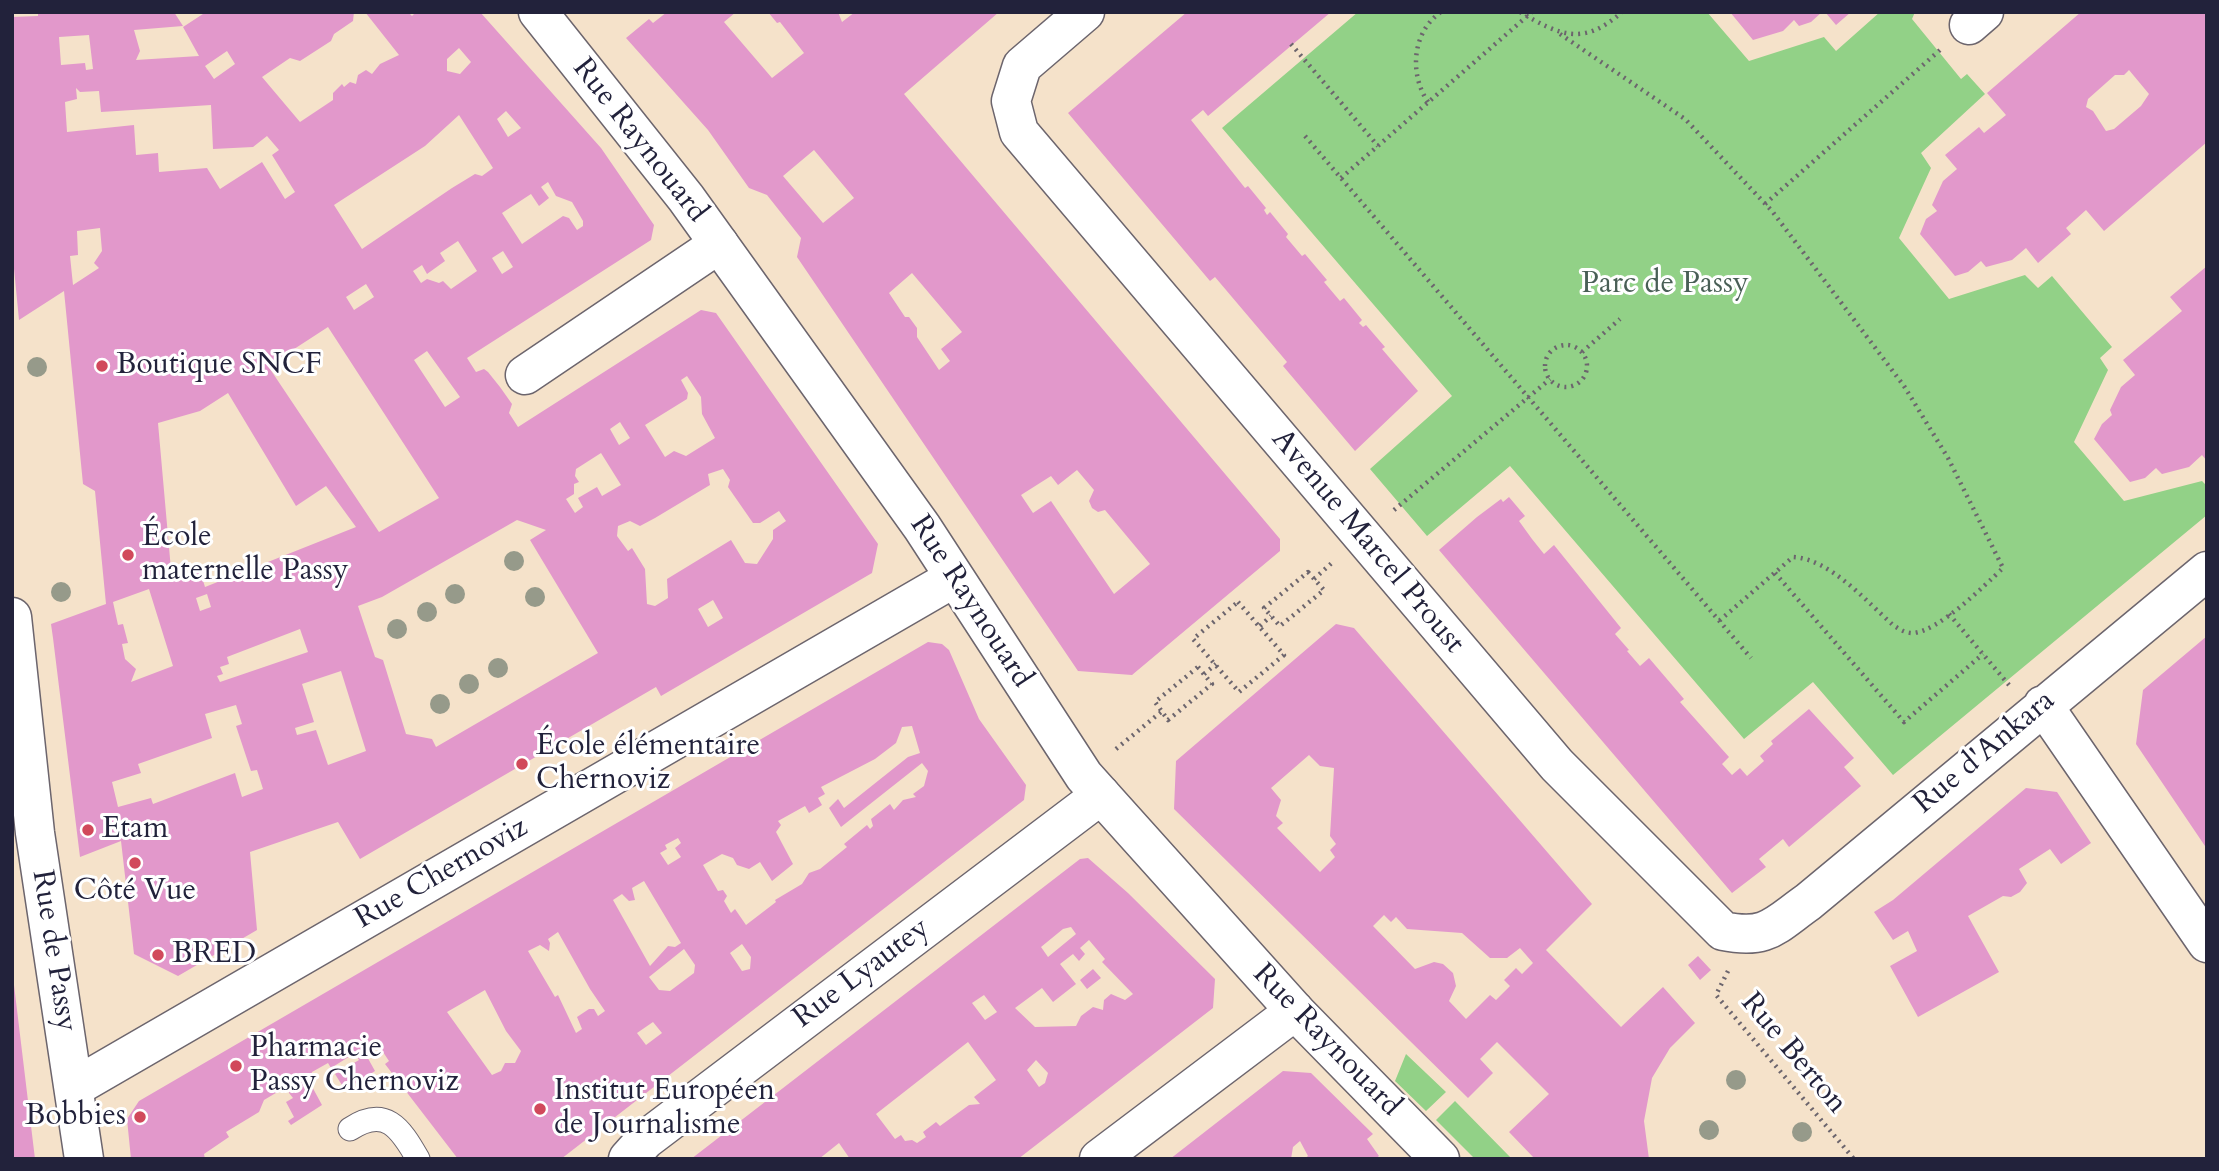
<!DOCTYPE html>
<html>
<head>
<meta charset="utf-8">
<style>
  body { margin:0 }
  #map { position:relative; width:2219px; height:1171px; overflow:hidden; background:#f5e2ca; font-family:Cardo,serif }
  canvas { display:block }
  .frame { position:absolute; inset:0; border:14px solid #22223b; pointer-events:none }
</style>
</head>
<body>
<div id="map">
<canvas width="2219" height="1171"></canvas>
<div class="frame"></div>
</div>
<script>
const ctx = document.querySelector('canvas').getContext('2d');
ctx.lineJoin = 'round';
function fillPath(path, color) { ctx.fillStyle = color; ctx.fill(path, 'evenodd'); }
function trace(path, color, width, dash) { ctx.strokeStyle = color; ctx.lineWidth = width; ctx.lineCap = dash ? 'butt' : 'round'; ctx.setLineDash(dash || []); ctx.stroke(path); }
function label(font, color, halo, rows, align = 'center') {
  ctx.font = font + ' Cardo,serif'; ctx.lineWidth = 6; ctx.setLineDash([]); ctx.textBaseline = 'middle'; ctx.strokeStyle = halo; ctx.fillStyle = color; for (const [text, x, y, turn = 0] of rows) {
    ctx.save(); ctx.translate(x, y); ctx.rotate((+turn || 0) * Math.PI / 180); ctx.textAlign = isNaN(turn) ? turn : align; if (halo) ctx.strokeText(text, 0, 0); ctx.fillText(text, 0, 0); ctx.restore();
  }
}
const green = new Path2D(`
  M1358 12H1707L1749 61 1824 37 1836 51 1880 12H1915L1912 19 1961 79 1967 74 1985 94 1921 153 1931 168 1899 238 1949 299 2025 275 2038 288 2052 276 2112 347 2100 358 2108 370 2074 442 2124 501 2202 481 2207 486V515L1893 775 1813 682 1744 739 1510 466 1427 536 1370 469 1452 396 1222 128Z
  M1406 1054 1446 1092 1426 1111 1395 1081Z
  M1455 1101 1512 1159H1475L1436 1120Z`);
const building = new Path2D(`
  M38 12H174L183 26 134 30 140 51 136 60 199 56 183 27 206 12H354L353 21 334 34 331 41 300 61 290 58 262 77 300 122 333 100V93L342 84 344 87 350 82 356 84 358 75 366 70 372 74 380 64 399 55 365 12H408L412 16 416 12H480L601 148 654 225 651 240 467 358 476 372 484 369 488 372 500 387 512 404 509 413 518 427 701 310 716 313 878 544 872 573 661 696 656 687 360 859 338 822 250 852 257 930 178 976 134 954 121 841 80 857 53 638 51 624 106 604 95 491 83 484 64 291 19 320 12 248V17L38 16ZM89 35 93 69 86 70 85 63 61 65 59 37ZM459 48 471 62 460 74 447 71V59ZM227 51 235 64 214 79 205 66ZM76 88 80 92 99 91 101 112 211 105 213 149 253 147 267 136 279 150 272 155 295 192 285 199 262 162 220 189 207 168 159 172 158 153 136 155 134 125 67 132 65 102 77 99ZM506 111 521 128 508 137 497 119ZM459 115 493 168 482 176 475 174 452 188 362 249 334 205 425 146ZM548 182 556 196 572 202 583 221V226L577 230 569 218 563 216 522 244 502 213 531 194 539 206 549 198 541 187ZM100 228 102 251 94 263 99 268 73 285 70 256 78 255 77 231ZM458 241 477 271 451 289 443 281 439 283 427 279 421 283 413 271 422 265 427 274 445 261 440 253ZM503 251 513 267 502 274 492 258ZM366 284 374 297 354 310 346 297ZM328 327 439 498 379 532 268 366ZM427 351 460 397 445 407 414 360ZM687 376 701 397 702 414 715 438 686 456 674 451 665 457 645 425 687 399 688 393 681 380ZM228 393 296 506 326 486 356 527 205 587 200 571 172 581 158 423 200 411ZM620 422 630 438 619 445 610 429ZM601 453 621 485 602 496 597 487 578 498 583 507 575 513 566 499 574 494V484L579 482 575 476 576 469ZM723 469 730 480 728 487 753 523H760L779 511 786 521 773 530V539L757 564 745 563 731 540 667 579 668 598 655 606 647 604 645 569 632 548 628 551 617 536 618 526 630 521 640 526 655 518 710 485 708 474ZM517 520 546 530 530 540 598 653 436 747 432 739 406 734 383 660 375 657 358 606 382 597ZM149 589 173 666 131 682 136 669 125 659 122 644 128 643 123 624 118 625 113 602ZM207 594 211 607 200 611 196 598ZM713 600 723 618 708 627 698 609ZM300 629 308 652 220 682 217 676 223 674 220 667 229 664 227 657ZM341 671 366 751 328 765 316 730 297 735 295 728 314 722 302 684ZM236 705 242 724 236 726 251 771 257 770 263 789 242 797 235 773 153 804 151 798 118 807 112 782 141 773 138 764 212 738 205 714Z
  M667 12H736L724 22 772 78 804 53 780 22 777 23 768 12H838L842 22 855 12H999L904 94 1280 539V551L1132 675 1078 671 797 257 801 238 767 195 749 188 708 130 626 38 649 19 653 23ZM814 150 854 198 823 223 783 176ZM912 273 962 332 941 349 950 361 939 370 917 337V328L909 317H905L889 293ZM1077 470 1094 490 1089 501 1092 508 1098 512 1105 510 1150 564 1114 594 1051 501 1033 513 1021 495 1051 476 1058 485Z
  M1187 12H1331L1208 116 1203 110 1191 120 1245 188 1248 186 1266 208 1264 210 1267 215 1270 212 1288 234 1286 237 1302 256 1305 254 1327 280 1324 282 1340 301 1344 298 1362 320 1359 323 1363 327 1366 325 1385 347 1382 349 1418 391 1355 451 1283 366 1287 362 1215 277 1210 281 1068 113Z
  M1730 12H1822L1811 22 1799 26 1794 20 1783 31 1753 40Z
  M1825 12H1851L1836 25Z
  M2081 12H2207V142L2104 231 2086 210 2066 228 2071 234 2038 263 2026 248 2012 260 1986 267 1981 261 1968 272 1955 276 1920 234 1926 219 1937 211 1932 205 1943 181 1957 169 1945 155 1979 127 1984 133 2006 115 1987 93ZM2129 70 2149 94 2141 106 2114 129 2106 131 2093 111 2086 107 2088 99 2115 75H2124Z
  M2207 266V461L2202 455 2189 467 2162 474 2156 468 2145 478 2130 482 2094 439 2102 424 2112 415 2110 410 2121 387 2135 375 2123 360 2182 311 2170 297Z
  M1509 497 1525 516 1519 521 1532 539 1544 554 1554 545 1621 628 1615 634 1629 650 1627 651 1640 666 1649 658 1684 699 1680 702 1729 757 1722 764 1732 775 1740 768 1747 776 1764 761 1760 756 1773 744 1771 741 1809 709 1854 758 1844 767 1861 786 1789 847 1783 839 1759 859 1766 867 1732 893 1439 550 1477 517 1501 499 1503 502Z
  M1336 624 1354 628 1592 904 1546 950 1621 1027 1663 987 1695 1023 1670 1048 1652 1078 1644 1121 1649 1159H1535L1509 1132 1549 1094 1497 1042 1480 1059 1493 1073 1468 1098 1174 809 1176 761ZM1309 755 1320 766 1334 768 1330 836 1336 844 1330 850 1335 857 1320 872 1277 828 1283 823 1276 816 1281 800 1271 788ZM1384 915 1391 922 1396 917 1407 929 1462 933 1490 958H1507L1520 948 1533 963 1522 974 1516 968 1504 980 1510 986 1496 1000 1490 995 1466 1019 1449 1001 1456 986 1453 973 1443 964 1434 962 1415 969 1373 926Z
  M2207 636V849L2136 744 2143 690Z
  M928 642 942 644 949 650 979 719 1026 785 1024 800 561 1159H458L385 1064 389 1061 379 1046 371 1044V1050L365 1053 375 1071 345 1090 335 1074 359 1060 355 1053 331 1068 328 1063 312 1072 309 1081 322 1105 291 1125 288 1121 294 1117 286 1102 293 1098 289 1093 291 1084 264 1100 259 1112 226 1132 229 1137 204 1154 205 1159H131L127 1119 139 1101ZM912 726 920 753 908 757 844 808 838 799 829 808 841 827 922 763 928 771 924 786 913 794 916 797 903 800 894 810 890 804 871 819 873 826 870 829 867 825 844 844 847 847 820 869 809 873 802 884 775 900 776 902 746 925 735 909 731 913 724 901 727 896 723 890 718 891 703 865 722 854 733 858 737 865 749 869 760 862 772 881 793 864 776 832 781 825 778 821 805 806 809 813 822 805 818 798 825 794 821 787 875 759 896 743 902 727ZM678 838 681 843 675 848 681 857 668 865 660 853 667 849 665 845ZM644 881 681 943 675 947 668 946 650 966 613 900 622 894 629 901 635 900 632 888ZM558 932 590 989 605 1011 598 1016 594 1009H589L577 1017 582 1029 576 1033 558 995 555 997 528 951 540 945 549 951 550 943 548 939ZM742 944 751 957 750 969 742 971 730 953ZM684 949 695 965 694 973 670 991 659 990 649 977ZM485 990 506 1031 521 1051 515 1063H505L501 1071 492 1075 447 1012ZM653 1022 662 1033 646 1045 637 1033Z
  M2026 788 2057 792 2091 843 2061 864 2050 849 2019 869 2027 883 2020 892 2011 897 2003 896 1968 916 1999 972 1918 1017 1890 966 1917 951 1908 931 1893 940 1874 912 1893 900Z
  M1088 858 1128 893 1215 979 1213 1008 1018 1159H850L839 1143 819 1159H691L1080 859ZM1071 927 1076 934 1048 957 1041 947 1063 929ZM1089 940 1105 959 1102 962 1133 994 1125 1000 1111 994 1104 1000 1103 1010 1093 1007 1081 1016 1076 1026 1035 1027 1015 1008 1042 988 1053 1002 1076 984 1060 964 1073 954 1079 961 1085 954 1080 948ZM984 995 997 1012 985 1020 972 1003ZM968 1042 996 1080 974 1097 980 1104 969 1105 940 1126 936 1122 923 1132 926 1137 917 1143 912 1140 905 1141 901 1135 895 1139 876 1114ZM1036 1060 1048 1073 1045 1083 1039 1087 1027 1070Z
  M1698 956 1711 970 1700 980 1688 965Z
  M1093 969 1101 978 1087 989 1080 980Z
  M12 985H14L35 1159H12Z
  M1283 1071 1311 1073 1373 1134 1367 1139 1379 1156 1375 1159H1304L1308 1156 1300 1141 1293 1147 1291 1159H1170Z`);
const path = new Path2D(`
  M1520 12C1559 35 1583 47 1622 12
  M1560 34 1685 119 1772 211 1904 386 1948 458 2003 568C1984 586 1939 631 1913 633 1905 633 1899 629 1893 625 1866 601 1830 559 1793 557L1719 621
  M1291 44 1378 146
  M1428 102C1409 74 1412 32 1441 12
  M1305 136 1751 658
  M1341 178 1532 12
  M1765 204 1940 50
  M1545 366a21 21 0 1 1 42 0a21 21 0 1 1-42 0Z
  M1582 352 1620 319
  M1394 510 1550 379
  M1308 572 1324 590 1280 626 1264 608Z
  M1775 573 1904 722 1983 654
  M1314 579 1334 561
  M1238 602 1284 655 1239 692 1193 639Z
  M1949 614 2009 685
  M1260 626 1271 616
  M1198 667 1212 684 1168 720 1155 702Z
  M1204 674 1216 664
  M1116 749 1161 712
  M1728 971 1716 995 1854 1159`);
const lane = new Path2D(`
  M350 1129C385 1106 400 1127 418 1159`);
const street = new Path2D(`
  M1085 12 1022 66 1011 101 1019 132 1557 765 1723 931C1767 940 1774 926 1808 902L2207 571
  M1969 25 1984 12
  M525 375 719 244
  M2043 705 2207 943
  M75 1087 954 578
  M628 1159 645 1140 1101 795
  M1099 1159 1295 1011`);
const secondary = new Path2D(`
  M538 12 686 198 922 527 1084 776 1295 1011 1440 1159
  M12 617 35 833 84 1159`);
const trees = [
  [37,367],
  [514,561],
  [61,592],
  [455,594],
  [535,597],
  [427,612],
  [397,629],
  [498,668],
  [469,684],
  [440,704],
  [1736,1080],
  [1709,1130],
  [1802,1132]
];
const markers = [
  [102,366,7,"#d1495b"],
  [128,555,7,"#d1495b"],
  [522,764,7,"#d1495b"],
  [88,830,7,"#d1495b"],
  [135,863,7,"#d1495b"],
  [158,955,7,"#d1495b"],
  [236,1066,7,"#d1495b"],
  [540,1109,7,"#d1495b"],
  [140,1117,7,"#d1495b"]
];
const streetNames = [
  ["Rue Raynouard",639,141,52],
  ["Avenue Marcel Proust",1367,542,50],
  ["Rue Raynouard",970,602,57],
  ["Rue d'Ankara",1985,753,-40],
  ["Rue Chernoviz",442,874,-30],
  ["Rue de Passy",53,951,81],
  ["Rue Lyautey",862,974,-37],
  ["Rue Raynouard",1326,1041,46],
  ["Rue Berton",1793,1054,50]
];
const parkNames = [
  ["Parc de Passy",1665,285]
];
const poiNames = [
  ["Boutique SNCF",116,366],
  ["École",142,538],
  ["maternelle Passy",142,572],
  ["École élémentaire",536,747],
  ["Chernoviz",536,781],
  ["Etam",102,830],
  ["Côté Vue",135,892,"center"],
  ["BRED",172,955],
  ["Pharmacie",250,1049],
  ["Passy Chernoviz",250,1083],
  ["Institut Européen",554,1092],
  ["de Journalisme",554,1126],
  ["Bobbies",126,1117,"right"]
];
fillPath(green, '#92d187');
fillPath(building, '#e298cb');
trace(lane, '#6c656d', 25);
trace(street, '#6c656d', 41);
trace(secondary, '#6c656d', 41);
trace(path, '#6c656d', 4.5, [2, 5]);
trace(lane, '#fff', 23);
trace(street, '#fff', 38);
trace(secondary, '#fff', 38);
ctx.fillStyle = '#969a8a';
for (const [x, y] of trees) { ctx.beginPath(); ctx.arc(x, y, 10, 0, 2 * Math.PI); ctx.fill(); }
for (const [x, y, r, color] of markers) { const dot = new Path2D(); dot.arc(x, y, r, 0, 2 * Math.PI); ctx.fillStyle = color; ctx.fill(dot); trace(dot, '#fff', 2.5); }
label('30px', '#22223b', '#fff', streetNames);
label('30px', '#495f56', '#fff', parkNames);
label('30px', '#22223b', '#fff', poiNames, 'left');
</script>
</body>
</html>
